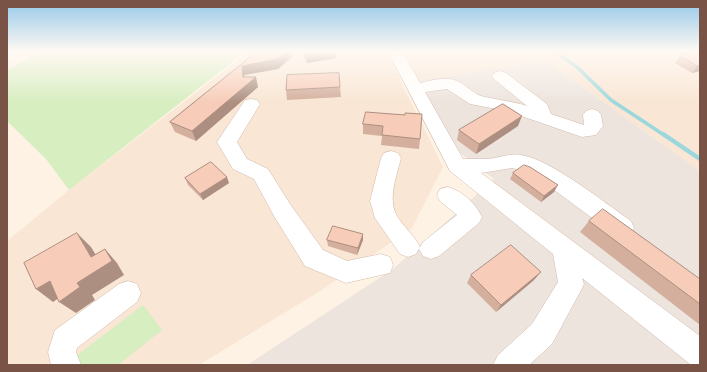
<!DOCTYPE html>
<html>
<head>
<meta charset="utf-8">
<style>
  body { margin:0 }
  #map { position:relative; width:707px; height:372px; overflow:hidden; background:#fef2e4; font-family:"Space Grotesk",sans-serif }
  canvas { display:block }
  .frame { position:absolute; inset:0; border:8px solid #795446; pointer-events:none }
</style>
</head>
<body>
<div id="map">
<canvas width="707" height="372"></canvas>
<div class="frame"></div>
</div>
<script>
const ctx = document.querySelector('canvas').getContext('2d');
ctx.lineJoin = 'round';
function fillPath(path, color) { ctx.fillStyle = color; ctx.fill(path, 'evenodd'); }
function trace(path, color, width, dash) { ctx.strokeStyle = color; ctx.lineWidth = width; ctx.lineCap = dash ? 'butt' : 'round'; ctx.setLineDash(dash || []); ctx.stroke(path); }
const residential = new Path2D(`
  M250 51H388L401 82 443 167 412 228 320 291 199 365H7V241L69 190Z
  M400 51H700V171L546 61 415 81Z`);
const industrial = new Path2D(`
  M546 61 700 171V365H247L393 269 494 179 455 149 415 81Z`);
const green = new Path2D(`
  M40 51H246L69 190 46 159 7 121V70Z
  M143 305 162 330 118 365H75L72 359Z`);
const streamFar1 = new Path2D(`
  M555 51 577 67 611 100 664 135`);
const stream = new Path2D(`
  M663 134 700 159`);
const minor = new Path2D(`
  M388 51H402L420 83C432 80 446 76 457 81 466 85 473 93 481 96 496 100 512 101 527 106L494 79 492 76 494 73 500 71 506 73 547 104 551 114 584 125 583 115 586 111 592 109 598 111 601 115 603 126 596 135 582 137 507 111 470 104 447 89 425 92 463 159C471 159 479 159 488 159 499 158 509 153 521 155 550 159 605 203 631 221L634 228 631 235 623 238 615 235 553 189 527 172 512 168 481 173 700 336V365L690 364 582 278 584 284 580 292 552 344 529 365H493L498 355 532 324 558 282 553 254 450 171Z
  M251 99 257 100 260 104 237 142 247 159 268 169 290 204 323 250 347 261 381 254 390 257 393 265 390 273 346 283 305 266 274 216 254 179 233 169 217 142 245 100Z
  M391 151 398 153 401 158C397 175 388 197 396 214 402 226 414 234 420 247L416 254 408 257 400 254 375 218 370 201 381 158 384 153Z
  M448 187C464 192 475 203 482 217L479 223 439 256 431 259 423 256 419 249 423 242 457 215 440 201 437 195 440 189Z
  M128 281 137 284 141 293 137 302 77 348 76 352 81 365H51L48 352 55 330 119 284Z`);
const wall = new Path2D(`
  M258 51 292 57 278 69 244 75 245 77 258 87 196 141 175 132 170 122Z
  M301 51H336V58L307 63Z
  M674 51H700V71L692 73 675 63 680 56 681 55Z
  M340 87 341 97 287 100 286 90Z
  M405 115 420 139 419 149 381 145 382 136 363 134V124Z
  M518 126 476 154 457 140 459 130Z
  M513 173 554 192 541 202 510 179Z
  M185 178 229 183 203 200 188 185Z
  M589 221 700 279V325L580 232Z
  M327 240H363L357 255 328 246Z
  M471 275 534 280 496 312 467 283Z`);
const shadedWall = new Path2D(`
  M287 51H292V57L278 69 244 75 246 85 256 77 258 87 196 141 192 131 243 77 242 66Z
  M321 51H336V58L307 63 306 54Z
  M700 65V71L692 73 697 66Z
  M522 116 518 126 476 154 479 144Z
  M227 177 229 183 203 200 200 194Z
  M558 185 554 192 541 202 544 196Z
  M77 233 91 247 103 267 105 249 117 263 124 275 92 295 95 300 76 313 59 302 77 283 91 257Z
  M363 234V240L357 255 358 248Z
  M541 272 534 280 496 312 501 305Z
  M50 281 66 293 53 302 36 289Z`);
const building = new Path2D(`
  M258 51H287L277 59 242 66 243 77H256L192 131 170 122Z
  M305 51H321L306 54Z
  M690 51H700V65L697 66 680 56 692 52Z
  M339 73 340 87 286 90 287 75Z
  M503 104 522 116 479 144 459 130Z
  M366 112 405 115V113L422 114 420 139 382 135 383 126 363 124Z
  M211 162 227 177 200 194 185 178Z
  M524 165 530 167 558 185 544 196 513 173Z
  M603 209 700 279V304L589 221Z
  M333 226 363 234 358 248 327 240Z
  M77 233 91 257 105 249 112 261 77 283 80 287 59 302 50 281 36 289 24 263Z
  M511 245 541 272 501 305 471 275Z`);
fillPath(residential, '#f9e6d4');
fillPath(industrial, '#ede4de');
fillPath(green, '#d7eec0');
trace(streamFar1, '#9bd8dd', 3.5);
trace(stream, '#9bd8dd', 4.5);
trace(minor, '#d3baab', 1);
fillPath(minor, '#fff');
fillPath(wall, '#d4af9e');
fillPath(shadedWall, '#ad8f81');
fillPath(building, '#f7ccb8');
trace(building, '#ad8f81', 1);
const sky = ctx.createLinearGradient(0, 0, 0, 103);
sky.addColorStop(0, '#94c8e9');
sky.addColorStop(0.5, '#fff9f3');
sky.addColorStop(1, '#fff9f300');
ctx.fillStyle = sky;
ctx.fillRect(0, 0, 707, 103);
</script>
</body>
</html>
